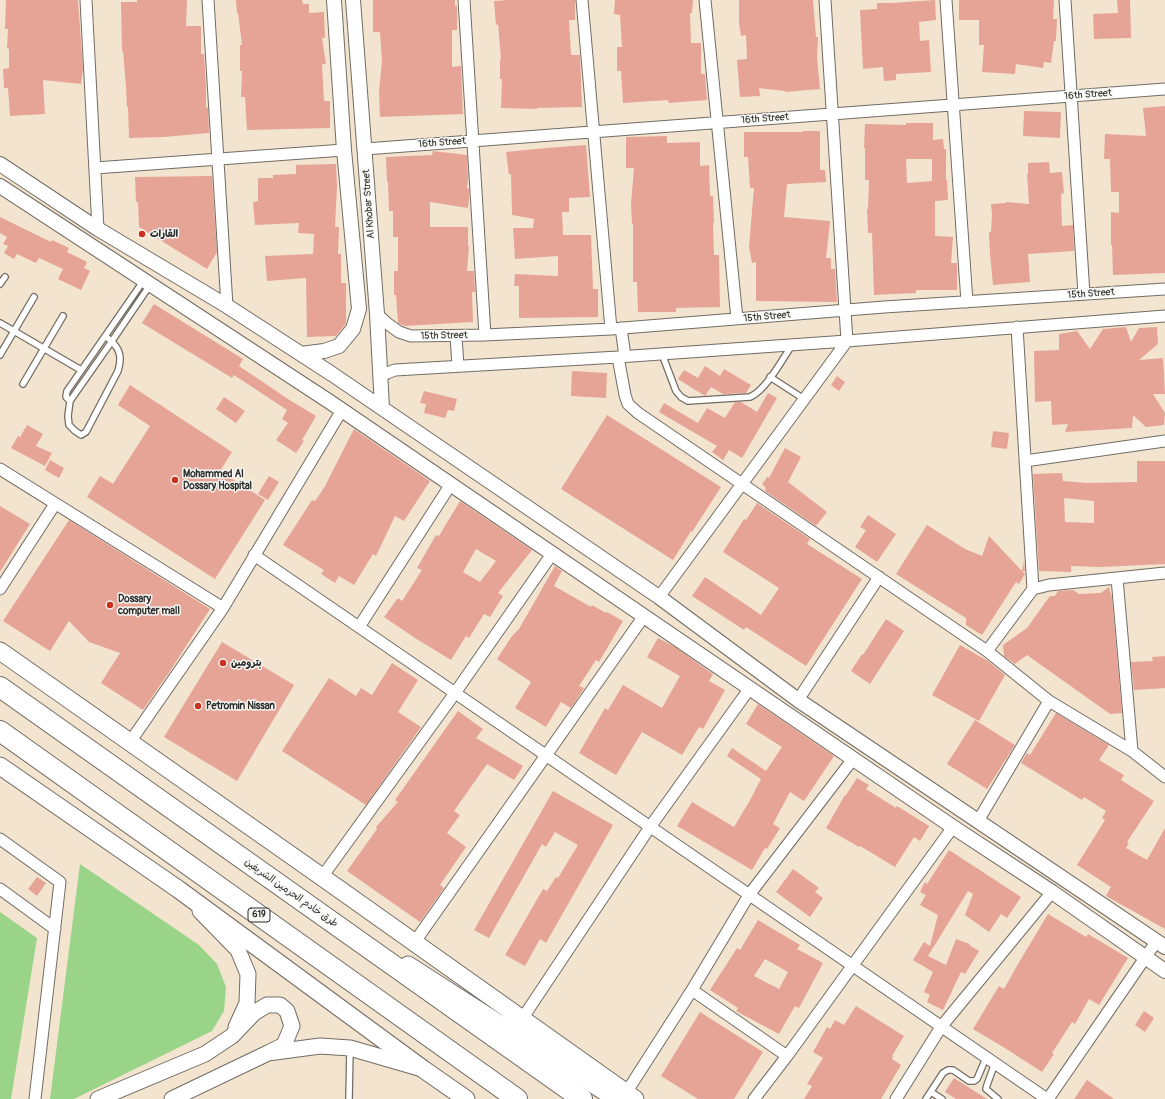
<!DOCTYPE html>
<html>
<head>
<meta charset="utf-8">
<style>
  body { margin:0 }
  canvas { display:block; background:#f3e4cf }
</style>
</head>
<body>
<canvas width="1165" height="1099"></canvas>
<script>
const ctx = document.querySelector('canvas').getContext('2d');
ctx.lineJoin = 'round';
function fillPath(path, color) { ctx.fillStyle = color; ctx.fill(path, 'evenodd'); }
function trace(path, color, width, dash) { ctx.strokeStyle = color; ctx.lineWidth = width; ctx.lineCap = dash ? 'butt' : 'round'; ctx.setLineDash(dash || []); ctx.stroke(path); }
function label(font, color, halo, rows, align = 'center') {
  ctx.font = font + ' Pangolin,"Playpen Sans Arabic",sans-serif'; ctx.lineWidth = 3; ctx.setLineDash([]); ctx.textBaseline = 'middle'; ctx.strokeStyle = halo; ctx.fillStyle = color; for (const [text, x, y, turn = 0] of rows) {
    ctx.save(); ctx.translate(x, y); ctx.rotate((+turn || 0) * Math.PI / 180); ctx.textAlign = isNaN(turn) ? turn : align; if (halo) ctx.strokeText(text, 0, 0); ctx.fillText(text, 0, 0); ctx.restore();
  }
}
const green = new Path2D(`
  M80 864 199 945 217 964 226 987 224 1011 212 1031 74 1099H50Z
  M0 912 37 938 11 1099H0Z`);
const building = new Path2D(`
  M6 0H78L83 69 81 84 43 80 45 114 10 116 8 88H4L3 69 9 68V49L7 48 8 29H5Z
  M137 0H187L186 26H201V54H204L206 86V108L208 107 209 133 164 137 129 138 128 107H127L126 87 123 51H122L121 2H137Z
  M236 0H302L303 4H309V13L324 12 325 38H322L326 64H322L324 101H330V128L247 130 245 97H241L242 71H240V45H242L238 13 237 14Z
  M373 0H455V6H457V30H452V67L461 66 463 114 380 117 379 91 382 61 380 32H373Z
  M509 0H575V20H569L571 55H580L582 107 537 108V109L501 108 502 79H500V59H501L498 24 496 25 494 1Z
  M615 0H693L692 13H690L691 43H701V74H705L707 100 669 103 668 100 623 103 621 71H617V47H622L620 15 614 14Z
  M739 0H813L816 37H818L817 58 820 89 785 92V91L759 88 760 96 740 97 737 60 747 59 746 35 741 36 739 23Z
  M935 0 936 20 919 22 920 41 929 40 931 72 896 74V80L884 81 883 67 863 69 860 10 877 9V3H892Z
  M959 0H1054L1053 19H1057L1056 41H1054L1051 63 1044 62 1043 68 1016 64 1015 74 982 72 984 45H979V20H959Z
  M1117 0H1130L1131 38 1094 39 1093 14 1118 13Z
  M1165 106V273L1113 275 1112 245H1111V212L1119 213V192H1111L1110 159H1104L1105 134 1146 136 1143 108Z
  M1024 111 1061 112 1060 138 1023 136Z
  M906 123H933V140L943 139 944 149H946V180H947L948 200 935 201V236L953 237 951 263H957V290H916V293L874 295 872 233H868L867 209H868L869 180H865V148H864L865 124 906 125ZM906 159H932V181L907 183Z
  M803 131H820V170H825L826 182 787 184 784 217 830 221 826 258H831V269H835L837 302 756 301V262L752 263 749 247 754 188H750L748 157H744V132H803Z
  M667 136V143L700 142V166L709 165 710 196H713L714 223H713L714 255H719L720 307 676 308V312H638L637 282H633V224H632L631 204 634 168H626V137Z
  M586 145 590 197 569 198V212H562L563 235H591L593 289H598V317L519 318V286H514L515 274 558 276V256L515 259 513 228H533L534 219 512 215 511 174 509 175 506 152 546 148Z
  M433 151 467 155 468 179 467 188 469 189V199L468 208 430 202V227H468V246H469L467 271H474L475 292H472L473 322 404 326 398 323 396 295H394V271H398V237H393V211H389L388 182H387L386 157 432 155Z
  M1049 162 1050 173 1062 172 1064 193 1061 194 1062 226 1073 225 1074 251 1028 254 1030 282 993 285 990 254 989 232H991L992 214 991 204 1006 203V202L1029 204 1027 174H1028V163Z
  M336 164 337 187 335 227H339L338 254H341V283H346V322L345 325 336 336 307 337 306 278 267 281 265 256 313 254 314 234 298 233 299 223 255 225 253 202 258 201V178H273V175L296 174V165Z
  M212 176 217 252 207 269 139 227 138 202H136L135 177Z
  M0 217 51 242 52 240 69 248 67 252 87 262 84 268 90 271 81 290 58 279 63 269 39 258 36 263 17 254 14 259 4 253 8 246 3 244 7 237 0 233Z
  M154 304 243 359 239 366 288 399 316 416 302 440 304 441 296 453 276 440 288 423 282 419 287 410 234 375 232 378 142 323Z
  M1126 327 1131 342 1139 328 1157 327 1158 344 1139 360 1163 358 1165 394H1153L1165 413 1164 425 1146 427 1133 415 1132 428 1065 432 1068 424 1052 425 1051 401 1035 402 1034 351 1059 350V334L1077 331 1090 349 1103 329Z
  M705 366 720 376 724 369 751 385 746 393 723 394 711 387 705 396 678 379 684 370 698 378Z
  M572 371 607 373 606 398 571 396Z
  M837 376 845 382 839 391 831 385Z
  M130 385 232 452 220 471 265 500 215 579 87 497 100 476 113 484 150 426 118 405Z
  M424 391 457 399 454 411 448 410 445 418 424 413 426 404 420 403Z
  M768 393 777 398 742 458 729 450 723 460 712 452 717 446 659 412 664 403 698 423 707 408 725 418 735 402H741L757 412Z
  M224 397 245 411 236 423 216 409Z
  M607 415 721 487 692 532 691 531 673 560 561 489Z
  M27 425 43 434 36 446 52 453 45 466 11 448 18 436 20 437Z
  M354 429 430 481 404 521 395 516 376 556 373 554 354 585 339 576 335 583 321 574 324 570 283 545 312 500 315 501 326 485V484Z
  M993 431 1009 433 1007 449 991 447Z
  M785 448 801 457 788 482 827 512 816 526 765 491 766 488 762 484 768 476 769 478Z
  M50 460 64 468 59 478 45 470Z
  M1137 461H1165V564L1100 567 1071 566V572L1039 571 1033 474 1062 473 1063 481 1087 483 1137 482ZM1064 498 1094 501V523L1065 522Z
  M269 476 279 482 268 500 258 494Z
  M460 501 532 550 498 593 503 596 490 617 484 614 469 638 466 636 451 660 415 638 384 617 398 598 402 601 422 570 417 568 436 535 439 536ZM476 549 496 561 480 582 463 572Z
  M757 503 810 539 807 544 862 579 806 666 746 627 744 630 692 596 705 577 761 615 779 588 723 552 744 519 746 520Z
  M0 506 30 524 0 572Z
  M868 515 896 534 877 562 855 547 866 530 860 527Z
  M69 520 210 609 170 671 143 710 101 683 120 653 89 642 69 621 50 651 3 621Z
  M927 525 965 549 982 556 989 536 1022 571 1024 561 1025 571H1022L1025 574 1019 584 1016 582 982 635 966 625V618L896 574Z
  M555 566 562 571 554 586 591 607 592 605 606 613 607 612 623 621 599 662 596 660 579 686 584 688 571 708 561 702 546 727 515 708 531 682 497 659 512 636 519 629Z
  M1109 587 1112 598 1122 713 1110 714 1027 655 1015 664 1004 656 1003 645 1027 628 1050 596H1055L1058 591 1073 590 1079 594 1101 593Z
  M886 619 904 631 870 684 851 671 862 654 863 655Z
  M658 638 675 647 713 674 709 681 725 690 703 729 699 727 682 755 642 732 616 775 579 753 605 708 608 710 623 685 662 708 680 676 647 657Z
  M222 642 294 685 237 781 164 737Z
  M960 645 988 661 1005 675 979 721 932 695Z
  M1165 656V688L1134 690 1131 662 1153 661 1152 657Z
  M392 663 418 680 398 712 421 727 366 805 282 751 329 678 356 696 361 688 372 695Z
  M758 704 834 756 804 801 790 792 773 824 780 828 767 849 765 848 752 870 677 826 692 802 734 827 749 802 761 779 727 756 732 748 766 771 782 747 746 724Z
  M458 711 483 729 476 738 523 766 514 780 487 764 454 811 460 815 447 833 466 847 440 885 444 888 420 922 347 871 377 829 376 827 398 802 395 800Z
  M1056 713 1109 745 1099 760 1124 775 1121 780 1154 801 1127 842 1129 843 1126 848 1147 860 1165 828V929L1106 896 1111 887 1077 865 1105 820 1102 818 1106 811 1084 797 1082 800 1021 763 1027 753 1030 755Z
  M975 720 1015 745 987 789 947 764Z
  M857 778 869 785 866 789 896 808 897 806 929 826 920 841 914 837 895 867 860 846 859 847 826 828 845 795H846Z
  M553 791 613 825 546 943 540 939 525 966 505 955 543 889 547 891 556 877 558 878 578 845 555 832 546 847 542 844 489 938 474 930Z
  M949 850 1021 897 1007 918 1001 914 989 932 965 915 973 894 968 891 928 956 946 965 956 939 970 944 969 945 979 951 965 974 961 972 943 1010 927 1002 930 995 924 992 933 972 913 960 924 942 930 946 938 915 920 905 926 895 920 892 925 882 927 884Z
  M793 869 819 888 815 892 823 898 810 917 776 892Z
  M37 877 46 883 37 896 28 889Z
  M1048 914 1086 937 1088 934 1128 958 1099 1005 1089 999 1075 1024 1072 1022 1052 1053 1054 1054 1042 1072 1008 1050 973 1029 999 986 1004 989 1018 964Z
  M758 920 800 945 797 949 823 963 799 1008 795 1006 779 1034 736 1011 738 1008 710 990 737 948 740 950ZM765 959 788 972 779 989 754 976Z
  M856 1006 904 1036 892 1056H893L892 1059 901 1065 881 1099H804L812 1086 807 1084 823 1058 813 1052 827 1027 830 1029 835 1020 844 1025Z
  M1144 1011 1154 1018 1145 1032 1135 1025Z
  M700 1012 763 1052 734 1099H698L661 1076Z
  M954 1078 987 1099H956L945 1092Z
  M1087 1080 1114 1099H1074Z`);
const service = new Path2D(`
  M0 284 5 277
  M0 323 81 370
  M105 336C119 346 123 355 118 371L86 432 81 435 75 431 69 425 68 416 70 401 112 341 150 285
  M662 354 676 391 681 397 688 401 750 397C766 390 782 360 792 345
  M0 355 34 297
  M770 377 804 399
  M23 384 63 316
  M70 401 66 397 67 391 144 280
  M995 1063 987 1085 986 1089 998 1099
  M931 1092 942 1099
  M349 1099 350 1049
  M926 1099 943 1073 948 1070H953L969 1081H974L977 1079 986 1058`);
const minor = new Path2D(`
  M86 0 98 229
  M208 0 227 306
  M464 0 485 335
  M582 0 611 329
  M705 0 737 319
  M946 0 967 302
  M1065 0 1084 294
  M365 149 1165 89
  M95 168 344 150
  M377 314 388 324 399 332 411 336 485 335 611 329 884 307 1165 289
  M1017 327 1033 589
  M621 328 625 356
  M456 336 458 366
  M618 357 625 395 628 404 638 413 987 651 1049 701 1132 751 1165 777
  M380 377 387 373 395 370 618 357 847 341 1165 316
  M1025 461 1165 441
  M0 469 223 608
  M254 555 1047 1099
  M1117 578 1132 751
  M0 589 55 504
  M659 597 847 341 825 0
  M359 627 451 484
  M987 651 1033 589 1049 585 1165 573
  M798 700 879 577
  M130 742 223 608 342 410
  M978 821 1049 701
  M0 839 60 882 35 1099
  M322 877 455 693 552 554
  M0 889 55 929
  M414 943 644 616
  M692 990 787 1056
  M522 1019 650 827 750 688
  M626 1093 692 990 749 895 853 759
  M754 1099 787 1056 953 827
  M896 1099 941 1027 1052 892
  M1048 1099 1156 942`);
const tertiary = new Path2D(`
  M353 0 377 314 382 408
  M0 164 98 229 227 306 332 374 659 597 798 700 1165 947
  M0 186 330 402 953 827 1052 892 1165 971
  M301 354 324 351 339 346 353 329 359 309 344 150 334 0`);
const secondary = new Path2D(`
  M200 911 238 950 248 974 247 1003 236 1027
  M98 1099 205 1054 232 1036 254 1013 267 1005H280L287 1011 292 1026 284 1045 268 1053
  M172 1099 268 1053 320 1046 350 1048 419 1068`);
const primary = new Path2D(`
  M0 651 322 877 635 1099
  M0 766 178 889 423 1069 466 1099
  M408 965 613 1097`);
const motorway = new Path2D(`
  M0 687 582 1099
  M0 731 517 1099`);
const markers = [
  [142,234,4,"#c8321e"],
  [175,480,4,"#c8321e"],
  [110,605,4,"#c8321e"],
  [223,663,4,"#c8321e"],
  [198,706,4,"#c8321e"]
];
const shields = [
  [259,915,22]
];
const shieldNames = [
  ["619",259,915]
];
const streetNames = [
  ["16th Street",1088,95,-4],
  ["16th Street",765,119,-4],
  ["16th Street",442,143,-4],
  ["Al Khobar Street",369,204,-94],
  ["15th Street",1091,294,-4],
  ["15th Street",767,317,-5],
  ["15th Street",444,336,-1],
  ["طرق خادم الحرمين الشريفين",291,893,35]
];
const poiNames = [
  ["القارات",150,234],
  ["Mohammed Al",183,474],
  ["Dossary Hospital",183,486],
  ["Dossary",118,599],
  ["computer mall",118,611],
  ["بترومين",231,663],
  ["Petromin Nissan",206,706]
];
fillPath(green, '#99d488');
fillPath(building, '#e6a497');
trace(service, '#716c64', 8);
trace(minor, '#716c64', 13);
trace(tertiary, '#716c64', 16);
trace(secondary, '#716c64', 17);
trace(primary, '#716c64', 19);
trace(motorway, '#716c64', 22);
trace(service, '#fff', 5.5);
trace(minor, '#fff', 11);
trace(tertiary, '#fff', 14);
trace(secondary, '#fff', 15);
trace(primary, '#fff', 17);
trace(motorway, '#fff', 20);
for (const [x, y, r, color] of markers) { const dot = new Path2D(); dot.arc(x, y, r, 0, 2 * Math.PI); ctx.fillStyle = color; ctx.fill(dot); trace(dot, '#f6f6f2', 1.5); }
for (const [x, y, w] of shields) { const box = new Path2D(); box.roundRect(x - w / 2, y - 7, w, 14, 3); ctx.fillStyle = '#f6f6f2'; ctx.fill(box); trace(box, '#2b2b2b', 1); }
label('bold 9px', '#2b2b2b', null, shieldNames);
label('10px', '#2b2b2b', '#f6f6f2', streetNames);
label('bold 10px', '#2b2b2b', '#f6f6f2', poiNames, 'left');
</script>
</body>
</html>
